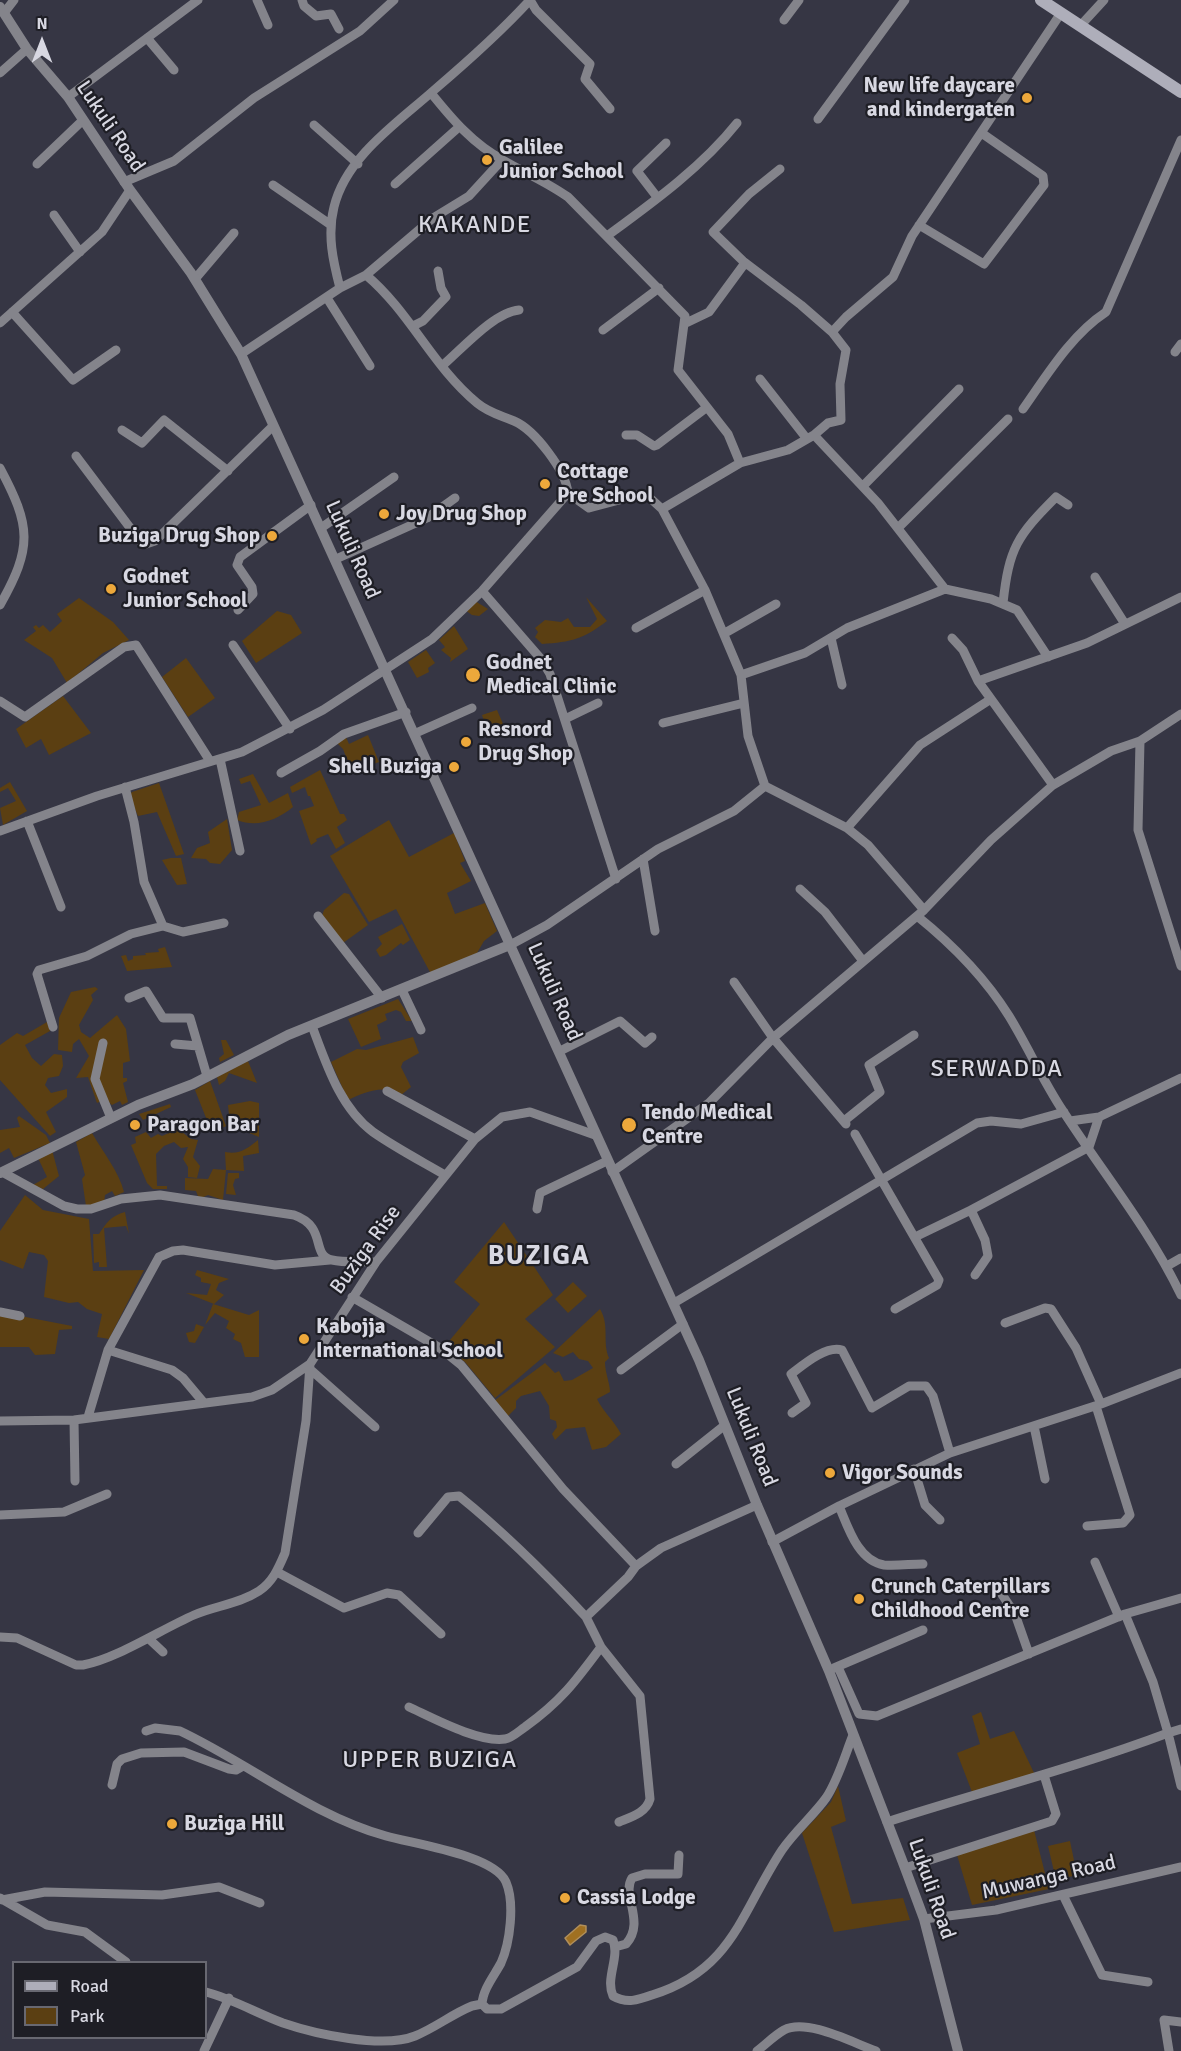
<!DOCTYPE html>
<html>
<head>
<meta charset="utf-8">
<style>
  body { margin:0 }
  #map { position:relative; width:1181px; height:2051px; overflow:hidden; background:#363644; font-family:Signika,sans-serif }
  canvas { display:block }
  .legend { position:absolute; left:12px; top:1961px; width:195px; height:78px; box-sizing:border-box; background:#1e1e25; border:2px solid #686871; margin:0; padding:8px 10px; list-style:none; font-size:18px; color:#d8d8e2 }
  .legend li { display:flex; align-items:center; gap:12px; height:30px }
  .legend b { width:30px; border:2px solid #686871 }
  .north { position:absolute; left:12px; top:12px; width:60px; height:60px; -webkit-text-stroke:4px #1e1e25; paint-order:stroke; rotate:0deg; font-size:16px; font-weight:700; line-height:24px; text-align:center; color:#d8d8e2 }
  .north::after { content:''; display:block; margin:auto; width:21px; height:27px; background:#d8d8e2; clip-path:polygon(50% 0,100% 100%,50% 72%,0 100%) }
</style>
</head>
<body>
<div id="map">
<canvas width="1181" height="2051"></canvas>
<ul class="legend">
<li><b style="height:8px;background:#aeaeba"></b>Road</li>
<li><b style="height:16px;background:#5b3f12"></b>Park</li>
</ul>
<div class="north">N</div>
</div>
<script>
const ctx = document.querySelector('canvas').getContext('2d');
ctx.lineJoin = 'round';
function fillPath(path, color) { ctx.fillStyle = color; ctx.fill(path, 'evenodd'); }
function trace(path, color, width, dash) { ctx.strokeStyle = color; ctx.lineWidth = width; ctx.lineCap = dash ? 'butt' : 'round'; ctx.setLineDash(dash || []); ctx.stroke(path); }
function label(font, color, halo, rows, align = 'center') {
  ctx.font = font + ' Signika,sans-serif'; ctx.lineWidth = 4.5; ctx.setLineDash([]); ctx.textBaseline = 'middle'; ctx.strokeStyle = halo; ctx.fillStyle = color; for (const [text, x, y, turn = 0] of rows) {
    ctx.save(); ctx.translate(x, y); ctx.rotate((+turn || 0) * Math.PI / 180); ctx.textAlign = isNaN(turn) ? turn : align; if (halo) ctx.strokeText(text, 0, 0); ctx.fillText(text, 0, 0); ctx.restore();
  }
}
const green = new Path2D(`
  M586 597 607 621C583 639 572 642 542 644L535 637 538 632 535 628 545 620 561 622 568 618 574 627H590L597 619Z
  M79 598 113 622 129 640 103 653 67 683 52 658 24 640 36 631 33 627 36 625 39 628 43 625 50 632 62 621 57 614Z
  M475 601 488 609 479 616 472 615 465 610Z
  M277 611 291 615 302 633 256 663 242 641Z
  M454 626 468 649 450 662 451 658 441 650 445 647 439 640Z
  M426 650 435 663 428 668 429 672 417 678 408 662Z
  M186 658 215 698 188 717 162 677Z
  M63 696 91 733 49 755 41 739 26 748 16 729Z
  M497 710 507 733 504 734 501 728 488 733 482 715Z
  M345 735 349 744 368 735 379 762 352 772 343 749 336 742Z
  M320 770 340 814H344L347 820 337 827 345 843 336 849 328 834 316 839 317 841 311 845 299 811 314 806 310 796H308L305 787 292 793 290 787Z
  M253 774 269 803 288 793 293 807C277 820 257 828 237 820L239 812 261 805 250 781 241 784 239 779Z
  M10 782 27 811 3 825 0 808 16 801 8 788 0 792V788Z
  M159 783 184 854 176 856 157 812 138 816 129 795 132 792Z
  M227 819 232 850 220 864 210 863 206 859 191 858 197 848 210 843 208 832Z
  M389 820 409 857 454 833 465 861 460 863 471 881 447 893 455 914 485 903 497 931 484 941 477 953 431 974 396 909 369 922 330 856Z
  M171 858H181L187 884 177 885 162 860Z
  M344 893 349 894 368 925 343 943 322 916 324 910Z
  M402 924 410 940 403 945 401 943 386 955 380 957 376 950 382 944 378 937Z
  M165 947 172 967 127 971 121 956 126 955 128 961 133 959V956L146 955 145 953 159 952 158 949Z
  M95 987 98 989 91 995 93 1000 79 1025 81 1032 90 1038 117 1015 126 1029 130 1061 123 1063V1078H127V1081L123 1083 128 1102 122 1105 120 1101 112 1105 105 1099 97 1103 88 1077 76 1078 89 1056 79 1039 73 1044 72 1052 58 1050 59 1018 71 992Z
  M398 999 412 1021H406L401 1012 396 1010 385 1014 387 1020 377 1025 381 1039 361 1047 348 1019Z
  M47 1022 50 1031 25 1045 32 1058 41 1066 54 1054 62 1055 63 1066 59 1076 48 1078 45 1085 51 1093 67 1089V1097L46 1112 56 1132 50 1136 0 1080V1045L17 1033 23 1036Z
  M413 1037 419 1053 403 1062 401 1067 411 1087 401 1095C383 1084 366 1092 348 1100L331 1062 357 1049 366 1050Z
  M221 1040H226L234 1055 220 1062 219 1058 224 1054Z
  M248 1061 257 1083 229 1073 225 1081 219 1085 217 1077Z
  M210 1081 226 1126 212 1133 195 1090Z
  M250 1101 259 1103V1137L230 1125 228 1105Z
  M170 1104 171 1107 143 1120 139 1114Z
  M19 1116 46 1135 50 1143 14 1158 9 1148 0 1153V1130L20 1127 17 1118Z
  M178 1129 191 1139 198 1140 193 1157 200 1166 197 1178 188 1177V1167L183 1159 188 1147 181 1148 174 1142 164 1146 156 1154 157 1186H167V1189H153L147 1183 131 1145 136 1143 135 1137 146 1132 151 1138 158 1134 162 1136Z
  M92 1133C103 1152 119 1172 124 1192L115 1196 112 1191 105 1195 104 1203 86 1206 82 1179 85 1175 76 1142Z
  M258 1140 259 1153 243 1156 244 1171 226 1170 223 1200 208 1195 199 1199 196 1191 185 1190V1178L208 1179 213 1169 226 1170 225 1152C240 1155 248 1148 258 1140Z
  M52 1150 59 1176 43 1189 33 1185 47 1177 38 1158Z
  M228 1173H239V1178L235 1179 233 1185 236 1195 226 1194Z
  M25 1195 43 1210 89 1219 93 1271 144 1270 109 1339 97 1337 102 1314 87 1309 78 1302 69 1303 44 1297 48 1261 44 1255 29 1252 23 1269 0 1260V1231Z
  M125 1212 129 1234 126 1226 104 1228 107 1267H99V1262L94 1263 93 1234H99C107 1222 111 1216 125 1212Z
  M504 1222 553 1295 525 1319 555 1347 495 1398 465 1362 445 1346 480 1304 454 1282Z
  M197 1270 229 1279 219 1283 216 1290 224 1295 214 1304 186 1293 207 1295 211 1284 201 1282V1278L195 1275Z
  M573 1282 587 1296 568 1313 555 1299Z
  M213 1304 249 1315 259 1310V1357H245L241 1343 233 1339 235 1334 226 1328 229 1321 215 1313 205 1325Z
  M600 1309C610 1326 602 1342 609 1358L605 1362C605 1373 610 1383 610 1392L597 1399C604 1413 613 1419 621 1434L606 1447 592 1450 585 1427 566 1429 555 1440 552 1434 557 1427 556 1421 550 1419 549 1406 540 1391 521 1396 516 1401V1408L507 1417 494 1401 545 1363 555 1373 559 1371 564 1381 572 1380 593 1368 588 1361 579 1359 573 1352 563 1357 553 1353Z
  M0 1312 72 1326V1329L59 1330 55 1354 35 1355 29 1347H0Z
  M196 1324 204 1327 195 1343 189 1342 186 1333 194 1331Z
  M981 1712 990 1739 1014 1731 1036 1777 972 1792 957 1753 980 1744 972 1716Z
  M838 1786 846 1821 831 1827 852 1904 903 1898 910 1920 834 1932 802 1833 831 1802Z
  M1034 1830 1049 1889 972 1905 957 1855Z
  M1070 1841 1077 1875 1056 1880 1048 1846Z`);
const water = new Path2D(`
  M580 1925 586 1926V1932L570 1945 565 1938Z`);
const minor = new Path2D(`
  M257 0 268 25
  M302 0 304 6 316 16 331 14 339 29
  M530 0 536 10 590 64 585 79 610 109
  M4 13 14 0
  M784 20 799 0
  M1081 25 1104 0
  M147 38 174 70
  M0 73 27 49
  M431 93C452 119 473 144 503 160 525 173 547 182 568 197L685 316 678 370 728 434 740 463
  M68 97 198 0
  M818 119 905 0
  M314 125 358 164
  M37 164 82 121
  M780 169 749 194 713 232 743 261 801 305 832 332
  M124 182 174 161 254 98 360 31 394 0
  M395 184 459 127
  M273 185 331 225
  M657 197 637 171 666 143
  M54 215 80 252
  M919 225 984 264 1044 185 1043 176 983 134
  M607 236C652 203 702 167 737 123
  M366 275 433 218 469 196 502 160
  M195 279 234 233
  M340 288C333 261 327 235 334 207 346 157 397 123 433 91 467 62 500 33 530 0
  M327 298 370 366
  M12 312 73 380 116 350
  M0 323 102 232 130 190
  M686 323 709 312 745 263
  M413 326 423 321 446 297 441 288 438 271
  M603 330 659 288
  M1175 352 1181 344
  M442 366C461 350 494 312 519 310
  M760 379 807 439
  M1023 409C1047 375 1071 335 1106 312L1181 140
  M122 430 142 443 164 420 228 471
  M626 435H637L654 446 657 445 706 408
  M814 435 878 503 945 589 991 599 1017 610 1048 657
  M76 456 140 541 146 544 155 541 273 426
  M0 468C31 526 33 547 0 605
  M863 486 959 389
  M662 509 740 463 788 450 814 435 828 423 841 420 840 384 846 350 832 332 846 317 893 277 912 236 1061 13
  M321 528 394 477
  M898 528 1008 419
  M336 559 427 518 455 498
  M1095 577 1125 624
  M482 591 541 659 550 674 616 879
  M1003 603C1009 548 1017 536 1056 497L1068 505
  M238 610 253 594 252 587 237 565 240 557 311 505
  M636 628 705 590
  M725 633 776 604
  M831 638 842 685
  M952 638 963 650 978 681 1053 785
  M233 645 290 729
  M741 675 805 653 847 628 945 589
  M978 681 1087 643 1181 597
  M0 701 25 717 124 647 136 645 210 761
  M565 719 598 703
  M663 723 744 703
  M416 733 472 708
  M1140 741 1138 830 1181 966
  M220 759 240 851
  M281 773 320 751 344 734 406 712
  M765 786 847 828 868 845 924 910
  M125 787 134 822 144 882 163 926 183 932 224 923
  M27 821 61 907
  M847 828 920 745 991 699
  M0 831 97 796 242 752 323 710 432 639 482 591 568 493C566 471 535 430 514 421 500 415 489 413 477 403 433 367 410 312 366 275L340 288 241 354
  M643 859 655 931
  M800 889 825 912 863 961
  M318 916 382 998
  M917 916C953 945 984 976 1009 1016 1028 1047 1043 1081 1063 1111 1103 1173 1149 1229 1181 1295
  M512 944 547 925 658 849 734 811 765 786 748 736 741 675 705 590 662 509 650 498 638 495 589 508 568 493
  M734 982 773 1038 846 1124
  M402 990 421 1030
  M129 998 146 991 163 1018H190L207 1076
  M312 1026C326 1063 340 1108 373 1132 396 1148 421 1161 445 1175
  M53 1027 37 974 39 970 87 956 131 934 163 926
  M103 1043 95 1079 111 1118
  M175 1044 198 1046
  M560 1051 620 1021 645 1043 652 1037
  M387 1091 475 1139
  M844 1121 880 1092 869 1065 914 1035
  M1070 1121 1099 1117 1181 1078
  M855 1134 939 1280 937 1285 895 1309
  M2 1172 64 1206 77 1209H91L121 1199 160 1195 294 1215C328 1227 310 1255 332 1260 345 1263 362 1261 376 1262
  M612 1172 709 1103 773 1038 924 910 991 840 1053 785 1111 751 1140 741 1181 714
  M537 1209 540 1193 607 1161
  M915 1237 971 1210
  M1167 1266 1181 1258
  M975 1275 988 1256 985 1240 971 1210 1089 1147 1099 1117
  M352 1297 440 1348 461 1365 563 1489 636 1566 661 1548 757 1505
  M674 1303 977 1123 991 1121 1021 1124 1064 1112
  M0 1312 20 1316
  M1005 1323 1045 1308 1051 1309 1076 1348 1101 1404
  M108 1350 172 1370 183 1378 204 1403
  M311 1370 375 1427
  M621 1370 683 1324
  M792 1413 806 1403 791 1374C803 1365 826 1345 842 1350L872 1408 909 1386H926L933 1396 950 1453
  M88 1417 108 1350 159 1257 173 1251 183 1250 275 1265 330 1260
  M74 1420 75 1481
  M0 1421 74 1420 252 1397 272 1390 310 1364
  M1034 1426 1045 1479
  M676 1464 725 1425
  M914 1469 925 1505 940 1520
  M839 1506C848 1527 858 1561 884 1565 897 1566 911 1564 923 1564
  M0 1515 64 1512 107 1494
  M1087 1526 1123 1523 1130 1515 1096 1406
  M418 1533 448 1497 459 1496C505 1533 546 1574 586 1617
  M772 1542 839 1506 950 1453 1101 1404 1181 1373
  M1095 1562 1119 1617
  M277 1572 344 1608 387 1593 399 1595 441 1634
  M999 1590 1015 1614 1029 1654
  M0 1637 17 1638 76 1665H83C118 1658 160 1630 194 1615 215 1606 239 1604 259 1591 273 1582 279 1567 285 1553L306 1421 310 1364 376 1262 475 1139 502 1117 530 1112 595 1135
  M148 1638 163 1652
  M601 1647 640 1696 650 1799C646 1813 631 1817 619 1822
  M838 1667 859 1714 877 1716 1125 1614 1181 1598
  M834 1668 923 1630
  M409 1707C433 1718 479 1743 505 1739 512 1738 519 1731 525 1727 561 1701 575 1682 601 1647L586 1617 628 1577 636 1566
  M1181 1729 1168 1733 1181 1786
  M146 1731 155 1728 180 1731C250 1764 311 1815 386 1836 414 1844 494 1855 506 1882 515 1903 510 1943 501 1963 494 1976 483 1989 482 2004
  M112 1785 117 1764 122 1759 141 1753 184 1752 229 1769 236 1770 243 1766
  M887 1822C980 1792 1075 1768 1168 1733L1153 1682 1125 1614
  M905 1868 1052 1821 1056 1814 1044 1775
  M1063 1895 1102 1975 1148 1982
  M0 1898 47 1925 85 1932 126 1962
  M2 1900 45 1892 162 1895 219 1887 260 1903
  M924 1919 996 1910 1181 1867
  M615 1947 626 1944C646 1922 621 1895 632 1878L645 1874H678L679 1855
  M206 1992C233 1999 256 2013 283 2023 315 2034 383 2049 415 2036 435 2028 452 2014 472 2006L482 2004 487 2009H501L577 1967 596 1941 605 1937 613 1940C620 1958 605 1978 613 1996 627 2004 638 2000 652 1995 733 1970 741 1912 782 1850 795 1831 813 1816 826 1798 838 1780 845 1755 853 1735
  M204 2051 229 1998
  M757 2051C766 2044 775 2035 784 2030 807 2018 853 2043 876 2051
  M1169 2051 1164 2020 1181 2022`);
const tertiary = new Path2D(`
  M0 7 27 49 68 97 130 190 191 273 241 354 699 1360 757 1505 829 1671 905 1868 924 1919 958 2051
  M0 1173 138 1105 193 1084 288 1035 512 944`);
const secondary = new Path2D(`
  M1041 0 1181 92`);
const markers = [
  [1027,98,6,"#eda83b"],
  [487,160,6,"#eda83b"],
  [545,484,6,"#eda83b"],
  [384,514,6,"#eda83b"],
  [272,536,6,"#eda83b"],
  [111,589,6,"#eda83b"],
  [473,675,8,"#eda83b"],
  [466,742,6,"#eda83b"],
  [454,767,6,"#eda83b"],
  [135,1125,6,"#eda83b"],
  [629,1125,8,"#eda83b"],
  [304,1339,6,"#eda83b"],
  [830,1473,6,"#eda83b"],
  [859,1599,6,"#eda83b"],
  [172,1824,6,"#eda83b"],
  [565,1898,6,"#eda83b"]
];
const poiNames = [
  ["New life daycare",1015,86,"right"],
  ["and kindergaten",1015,110,"right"],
  ["Galilee",499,148],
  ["Junior School",499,172],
  ["Cottage",557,472],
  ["Pre School",557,496],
  ["Joy Drug Shop",396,514],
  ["Buziga Drug Shop",260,536,"right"],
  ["Godnet",123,577],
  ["Junior School",123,601],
  ["Godnet",486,663],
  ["Medical Clinic",486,687],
  ["Resnord",478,730],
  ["Drug Shop",478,754],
  ["Shell Buziga",442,767,"right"],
  ["Tendo Medical",642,1113],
  ["Centre",642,1137],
  ["Paragon Bar",147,1125],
  ["Kabojja",316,1327],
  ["International School",316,1351],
  ["Vigor Sounds",842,1473],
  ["Crunch Caterpillars",871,1587],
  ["Childhood Centre",871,1611],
  ["Buziga Hill",184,1824],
  ["Cassia Lodge",577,1898]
];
const streetNames = [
  ["Lukuli Road",110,127,56],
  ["Lukuli Road",352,550,66],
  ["Lukuli Road",554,992,66],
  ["Buziga Rise",366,1250,-54],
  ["Lukuli Road",751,1437,68],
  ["Muwanga Road",1049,1878,-13],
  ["Lukuli Road",931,1889,71]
];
const quarterNames = [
  ["KAKANDE",475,226],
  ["SERWADDA",997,1070],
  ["UPPER BUZIGA",430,1761]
];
const districtNames = [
  ["BUZIGA",539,1257]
];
fillPath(green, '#5b3f12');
fillPath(water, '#a07021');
trace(water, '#b18f5b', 1.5);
trace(minor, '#84848b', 9);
trace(tertiary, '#84848b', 10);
trace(secondary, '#aeaeba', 12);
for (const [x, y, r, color] of markers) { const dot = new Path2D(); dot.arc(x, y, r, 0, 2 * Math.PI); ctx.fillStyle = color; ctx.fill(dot); trace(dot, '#1e1e25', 2); }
label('bold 21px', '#d8d8e2', '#1e1e25', poiNames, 'left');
label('21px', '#d8d8e2', '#1e1e25', streetNames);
ctx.letterSpacing = '1.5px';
label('24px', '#d8d8e2', '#1e1e25', quarterNames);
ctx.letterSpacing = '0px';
ctx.letterSpacing = '1.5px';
label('bold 27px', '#d8d8e2', '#1e1e25', districtNames);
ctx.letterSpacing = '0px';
</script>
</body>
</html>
